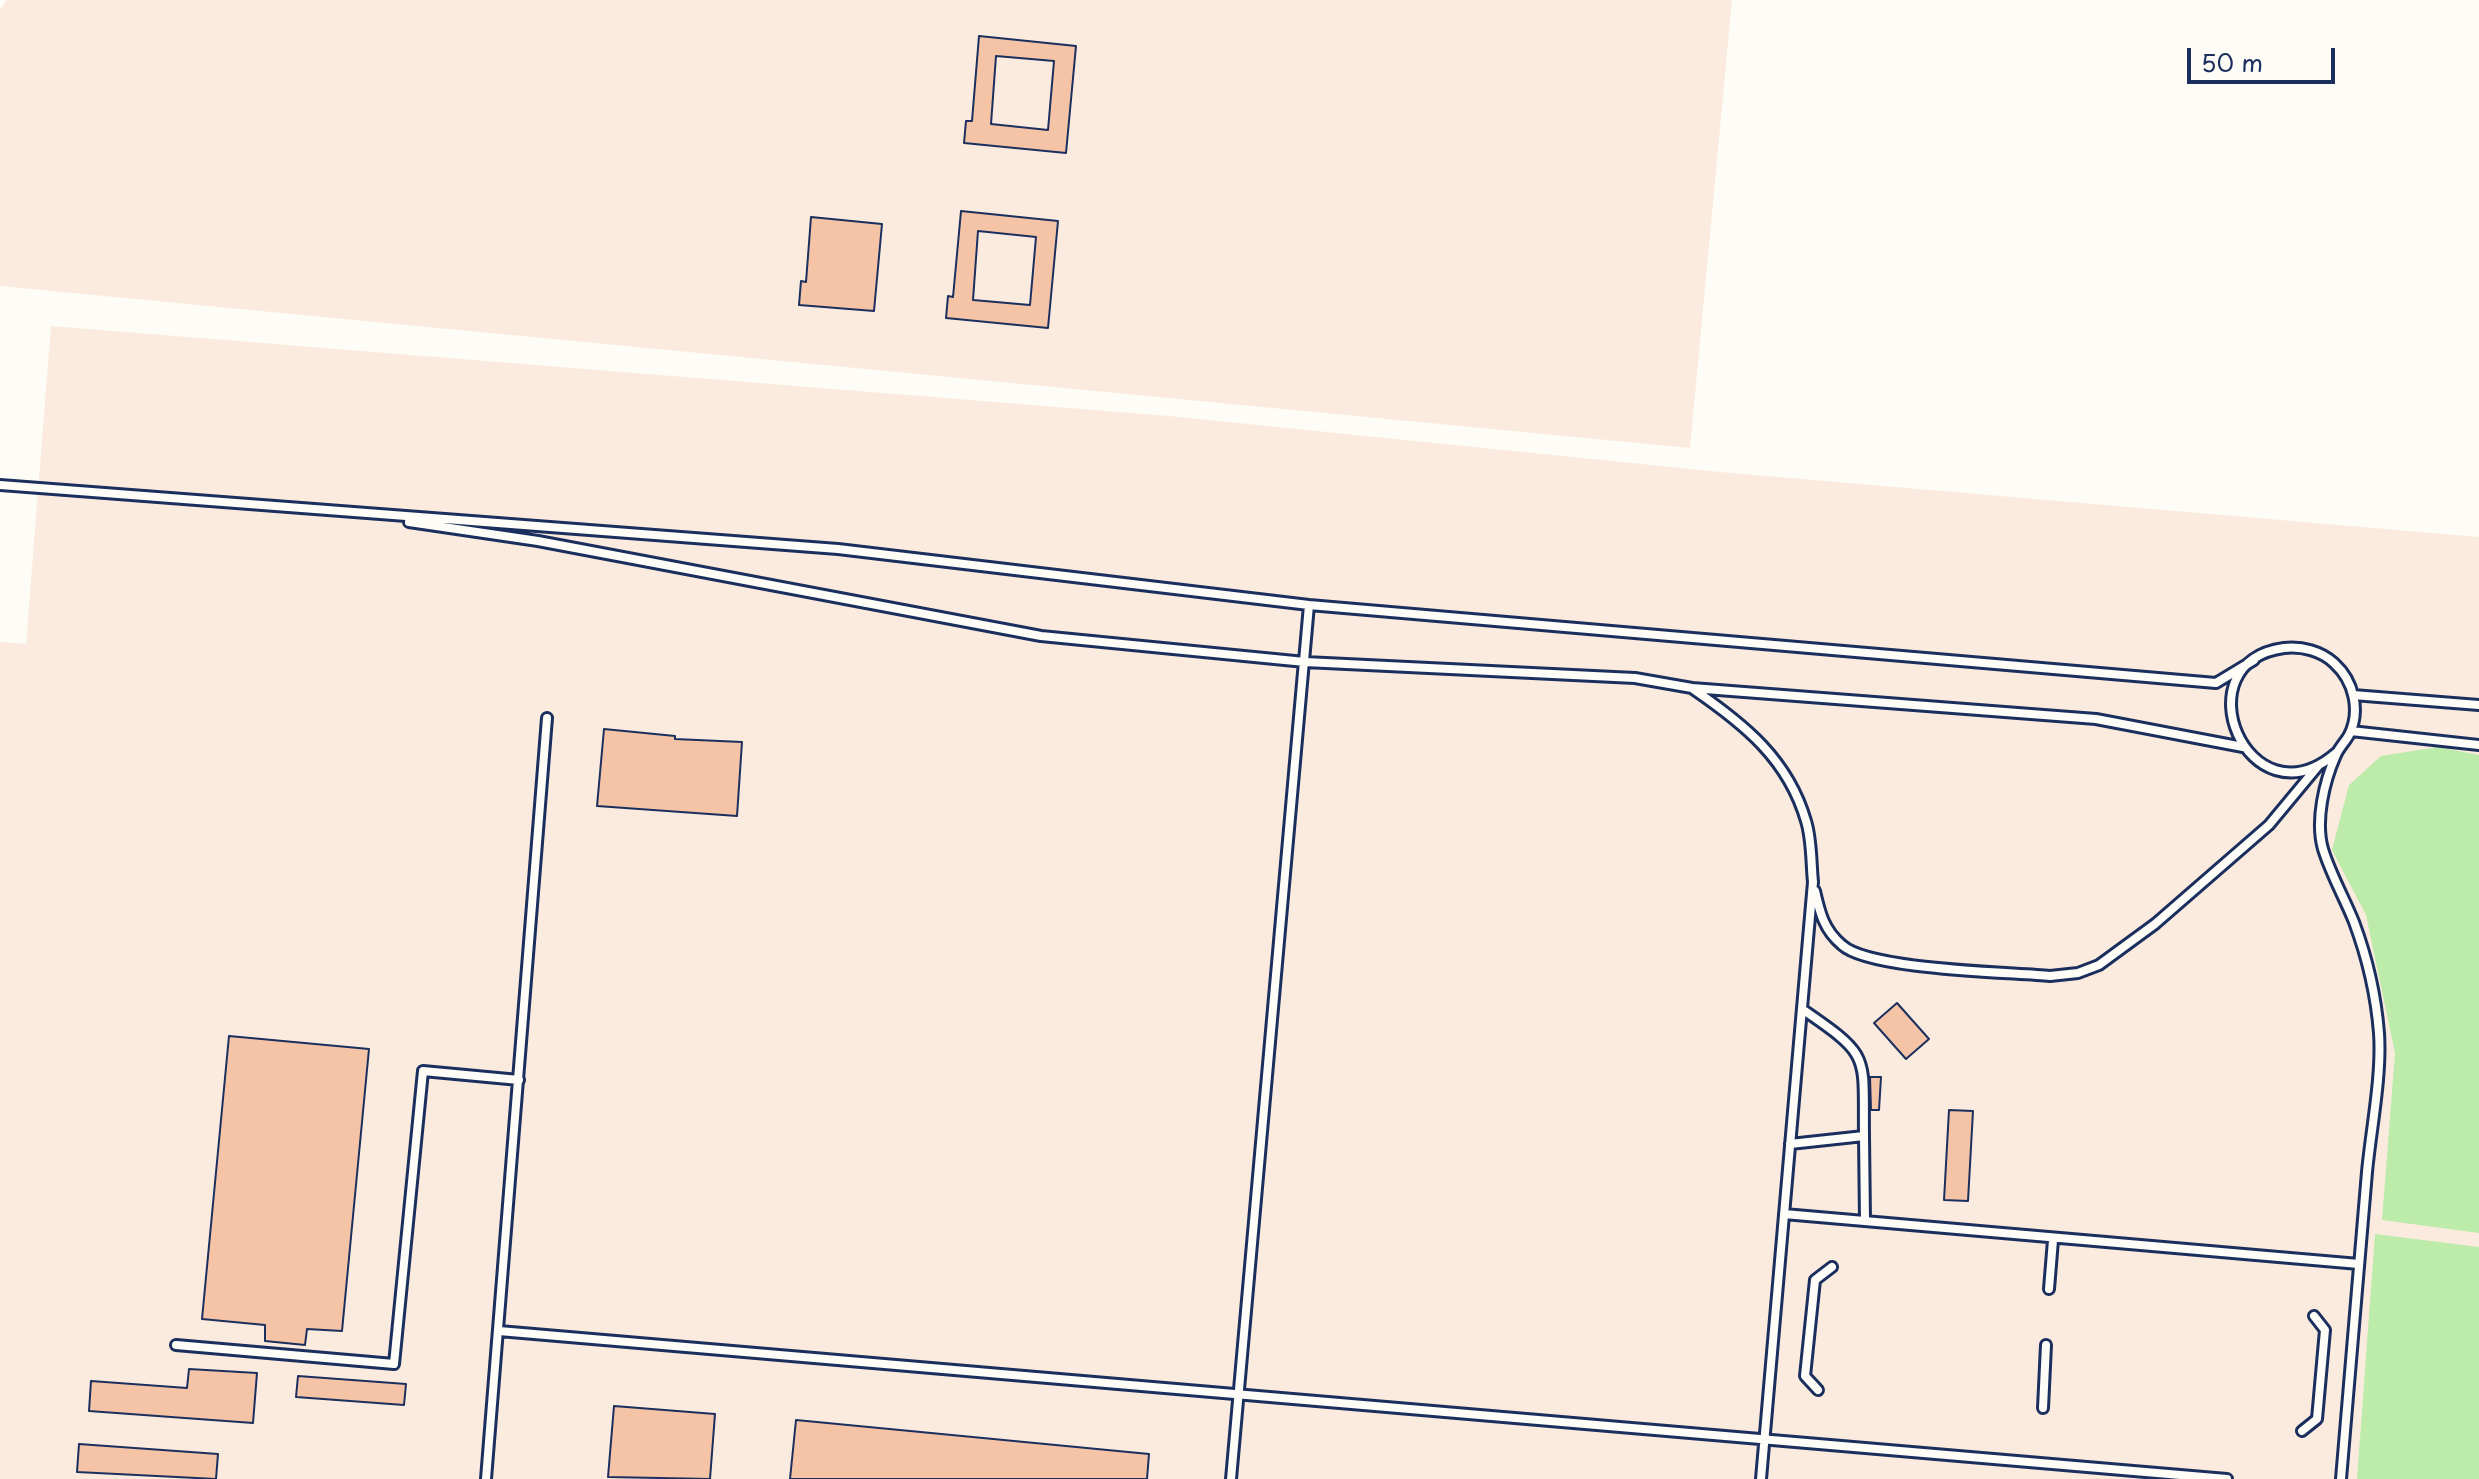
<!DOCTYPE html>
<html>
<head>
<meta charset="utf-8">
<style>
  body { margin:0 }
  #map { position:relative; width:2479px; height:1479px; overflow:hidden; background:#fdfcf7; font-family:"Playpen Sans",sans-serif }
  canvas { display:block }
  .scale { position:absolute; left:2187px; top:48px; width:148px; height:36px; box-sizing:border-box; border:4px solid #1b2f5e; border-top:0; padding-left:10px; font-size:24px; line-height:28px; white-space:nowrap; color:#1b2f5e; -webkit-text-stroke:6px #fdfcf7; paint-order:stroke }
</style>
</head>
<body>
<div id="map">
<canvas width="2479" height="1479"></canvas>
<div class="scale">50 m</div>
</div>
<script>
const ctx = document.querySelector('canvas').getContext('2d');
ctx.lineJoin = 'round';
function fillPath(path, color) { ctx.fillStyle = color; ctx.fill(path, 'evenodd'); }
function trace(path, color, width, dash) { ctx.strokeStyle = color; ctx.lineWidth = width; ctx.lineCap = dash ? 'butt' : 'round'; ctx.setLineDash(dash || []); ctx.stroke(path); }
const built = new Path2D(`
  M6 0H1732L1690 448 0 286V10Z
  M51 326 1169 416 1720 472 2479 537V1479H0V642L26 644Z`);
const green = new Path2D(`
  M2438 747 2479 755V1233L2382 1220 2395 1053 2366 915 2332 850 2349 785 2381 756Z
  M2375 1234 2479 1247V1479H2357Z`);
const building = new Path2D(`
  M979 36 1076 46 1066 153 964 143 966 121H972ZM996 56 1054 61 1048 130 991 124Z
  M961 211 1058 221 1048 328 946 318 948 296 953 297ZM978 231 1036 237 1030 305 973 300Z
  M811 217 882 224 874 311 799 305 801 281 806 282Z
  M604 729 675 736V739L742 742 737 816 597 806Z
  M1897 1003 1929 1039 1906 1059 1874 1023Z
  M229 1036 369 1049 342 1331 307 1329 305 1345 265 1341V1325L202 1319Z
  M1870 1077H1881L1879 1110H1871Z
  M1949 1110 1973 1111 1968 1201 1944 1200Z
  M189 1369 257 1373 253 1423 89 1411 91 1381 187 1388Z
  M298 1376 406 1384 404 1405 296 1397Z
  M614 1406 715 1414 710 1479 608 1477Z
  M796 1420 1149 1454 1147 1479H790Z
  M79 1444 218 1454 216 1479 77 1472Z`);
const lane = new Path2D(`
  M0 485 838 549 1309 605 2216 683 2254 660
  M409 522 538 541 1041 636 1305 662 1635 678 1692 688 2096 719 2243 747
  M1693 689C1744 724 1788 759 1806 821 1812 840 1811 863 1813 882L1761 1479
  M2353 695 2479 705
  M2351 731 2479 745
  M2336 753C2248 828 2179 662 2284 648 2302 646 2321 651 2334 663 2354 681 2361 711 2349 735 2345 742 2339 748 2336 755 2324 782 2315 821 2323 849 2331 875 2344 897 2354 922 2367 957 2376 995 2379 1033 2382 1076 2371 1129 2367 1172 2358 1274 2350 1377 2341 1479
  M1815 891C1820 913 1824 930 1842 945 1869 970 2008 972 2050 976L2078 973 2099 965 2155 924 2269 825 2318 766
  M1864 1136 1865 1221
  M1790 1144 1864 1136C1863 1054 1872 1057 1802 1009
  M1784 1214 2359 1264
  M2049 1289 2053 1240
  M499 1331 2227 1479
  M176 1345 394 1364 423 1071 519 1080
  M1818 1390 1805 1376 1815 1280 1832 1267
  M2043 1408 2046 1345
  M2302 1431 2317 1419 2325 1330 2314 1316
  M486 1479 547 718
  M1231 1479 1309 605`);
fillPath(built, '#fbebde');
fillPath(green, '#bcebaa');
fillPath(building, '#f5c3a5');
trace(building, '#1b2f5e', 2);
trace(lane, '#1b2f5e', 14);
trace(lane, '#fdfcf7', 8);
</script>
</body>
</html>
